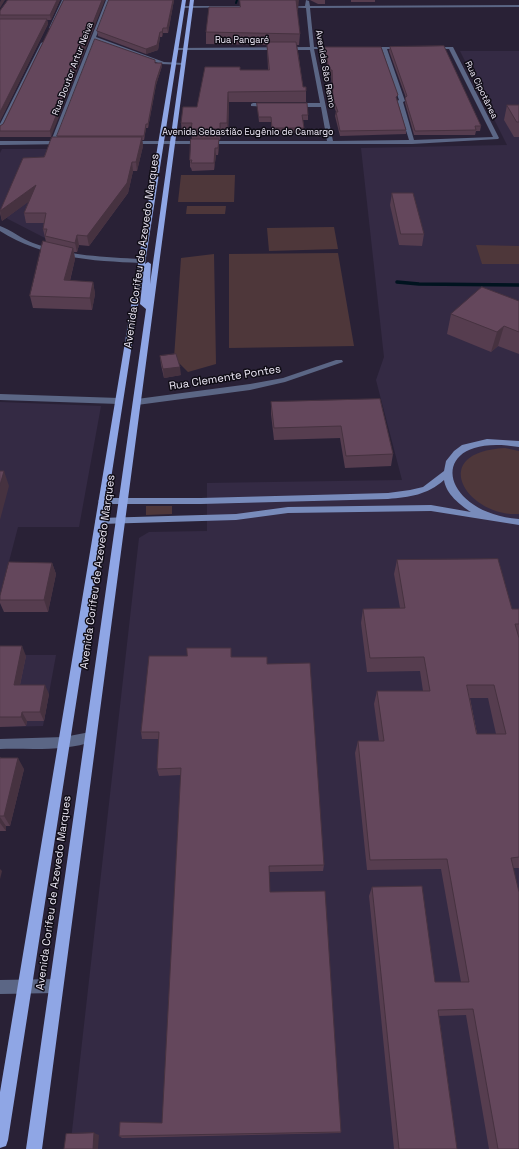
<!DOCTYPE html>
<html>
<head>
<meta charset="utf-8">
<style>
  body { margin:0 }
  canvas { display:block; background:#292136 }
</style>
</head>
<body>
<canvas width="519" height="1149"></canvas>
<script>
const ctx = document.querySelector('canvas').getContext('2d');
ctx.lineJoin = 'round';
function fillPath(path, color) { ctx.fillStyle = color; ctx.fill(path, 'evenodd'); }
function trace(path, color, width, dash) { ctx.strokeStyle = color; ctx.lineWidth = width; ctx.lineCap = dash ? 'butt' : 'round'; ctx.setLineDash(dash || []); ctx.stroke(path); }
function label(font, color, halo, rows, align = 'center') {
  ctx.font = font + ' "Space Grotesk",sans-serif'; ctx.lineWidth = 3; ctx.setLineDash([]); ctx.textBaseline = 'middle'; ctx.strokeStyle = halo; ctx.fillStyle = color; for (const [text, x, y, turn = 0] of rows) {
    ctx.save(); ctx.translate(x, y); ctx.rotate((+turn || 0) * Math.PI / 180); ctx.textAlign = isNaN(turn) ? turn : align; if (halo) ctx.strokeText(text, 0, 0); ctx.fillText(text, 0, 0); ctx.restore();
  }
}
const built = new Path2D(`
  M460 51H519V1149H70L139 538 149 532 207 531V483L402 480 376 380 384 357 361 148 507 145Z
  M2 149H75L45 238 8 219 0 212V153Z
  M0 402 101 406 79 527H18L0 596Z
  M0 655H56L43 726 0 727Z`);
const green = new Path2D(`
  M181 175H235L234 202H178Z
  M187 206H226L225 214H186Z
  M334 227 338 249 269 251 267 228Z
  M476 245 519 246V264H482Z
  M338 253 354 346 229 348V254Z
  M214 254 216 364 188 372 174 358 181 258Z
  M505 448 519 451V514C467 517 426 452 505 448Z
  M146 506H172V514L146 515Z`);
const streamFar1 = new Path2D(`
  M236 3 237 0`);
const stream = new Path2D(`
  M397 282 419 284 519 285`);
const street = new Path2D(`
  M62 0H66L53 27 49 28Z
  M106 0H110L96 37 164 62 183 63 185 65 161 64 95 40 56 141 66 142V144L0 145V141H51Z
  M306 0 309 1 310 6 519 5V7L310 8 314 47H338L340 48 338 49H314L333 141 409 140 397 101 399 100 382 49H368L370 47H402L404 48 387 49 405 101 403 102 414 140 493 137 449 49H430L432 47H453L499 138 498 139 412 144H128V142L130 141H327L321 107H295L292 105 295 103H320L310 50H176L174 49 176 48 310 47 306 8 283 7 305 6Z
  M182 6H253L255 7 181 8Z
  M43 42 45 43 3 129 0 131V124L41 43Z
  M253 103H271L274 105 271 107 251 106V104Z
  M0 226C11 230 22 239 33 243 67 256 105 257 141 259L144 261 141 263C92 261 42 258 0 231Z
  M336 360H342L343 362 285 382 250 390 137 405 133 402 137 399 250 384 283 378Z
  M0 394 119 398 123 401 119 404 0 400Z
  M90 732 94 733 96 737 94 741C65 752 30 748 0 749V739L64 737Z
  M56 979 61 981 63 986 61 991 56 993 0 994V980Z`);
const secondary = new Path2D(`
  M487 439 519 441V447C425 431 436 512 519 519V525L431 511 288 513 236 520 100 524 95 521 100 518 236 514 288 507 431 505 471 512C460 505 446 494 444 480 427 495 410 497 388 499L201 504H103L98 501 103 498H201L388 493 410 490 423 487 444 471 446 461 454 451 462 445Z`);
const primary = new Path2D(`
  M182 0H186L145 264 148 262 151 264 150 284 190 0H194L42 1149H26L146 309 140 304 144 267 8 1140 6 1146 0 1148V1092Z`);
const wall = new Path2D(`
  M60 0 51 20H47L48 24 0 121V11Z
  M64 0 51 137H0V131L3 124Z
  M174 0 168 33H163L162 37H160L158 50 146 54 98 36 97 31Z
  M310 0H325V4H318Z
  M351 0H375V2H351Z
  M240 7 298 10H297L300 34 299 45H297L303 87 306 91V102H229L228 134H221L220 140H219V146L218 155H216L214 170 192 171 191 168 190 167V160L192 139 191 133H182L181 123 197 107 240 70H268L267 45 206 44V32Z
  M325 47 397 99 406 130V134L340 136 335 116 336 112 333 103 331 74H330L328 69 325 52Z
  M390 47 481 126 480 131H476L475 135H414L405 103 406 98 389 51Z
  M156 63H162V66L156 85 148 128H146L144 140H142L143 146 137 171H133L128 193 89 246 79 245 77 252H74L75 259 70 281 93 282 95 294 92 310 33 308 30 296 46 242 43 229 44 223H26L24 213 29 201 2 221 0 213V210L44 157 58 137 57 136Z
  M257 103 308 115V120H303L304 133H272L271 122H259Z
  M507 105H519V137H514L504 120Z
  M392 193 424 234 422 246 399 245 390 205Z
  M519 301V354L498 346 491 352 447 334 451 314Z
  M160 356 181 375 164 378 161 365Z
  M380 399 393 454 391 466 345 468 340 438 274 440 271 414V402Z
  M397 560 512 609H519V868H514L519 1149H489L466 1015 439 1016 457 1149H394L369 896 372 887 435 982H461L441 869 367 870 355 753 358 741H379L374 704 377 691H423L420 671 367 672 361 623 363 609 400 608 394 574ZM470 698H488L496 734H477Z
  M52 563 56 574 48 612H4L0 603V596Z
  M0 646 26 656 20 685 49 694 44 721H27L26 726 0 727Z
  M231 657 267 664 324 865 323 871 269 872 270 892 341 1132 340 1133 122 1138 119 1136 162 1123 181 775 159 776 157 769 159 739H142L141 732Z
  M0 757 1 758 24 769 10 826H6V831H0Z`);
const shadedWall = new Path2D(`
  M1 0H5L0 8V2Z
  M57 0H60L51 20 50 15Z
  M102 0H105L51 137 50 131Z
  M173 0H174L168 33 167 28Z
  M296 0H299L298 10 295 11Z
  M47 19 48 24 0 121V112Z
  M163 28V33L162 37V32Z
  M160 32V37L158 50 146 54V49Z
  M162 63V66L156 85 148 128V124L156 81Z
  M228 92 229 102 228 134 227 123Z
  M220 123 221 134 220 140Z
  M146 124V128L144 140V136Z
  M142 137 143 146 137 171 136 162Z
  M219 139V146L218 155V148Z
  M215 148 216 155 214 170V163Z
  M132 162 133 171 128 193 89 246 87 236Z
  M36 185 38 195 2 221 0 211Z
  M77 235 79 245 77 252 75 243Z
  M73 248 75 259 67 292 64 280Z
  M93 282 95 294 92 310 90 298Z
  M504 326 498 346 491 352 497 332Z
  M180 367 181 375 164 378 163 369Z
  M4 471 9 486 0 520V485Z
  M52 563 56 574 48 612 44 600Z
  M22 646 26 656 18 694 14 685Z
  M45 685 49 694 44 721 40 712Z
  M22 712 27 721 26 726 21 717Z
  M18 758 24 769 10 826 4 816Z
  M0 817 6 826V831L0 823Z
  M0 869 2 871 0 879Z
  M94 1133 99 1135 98 1149H93Z`);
const building = new Path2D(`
  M8 0H57L50 15H0V11Z
  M64 0H102L50 131H0V126L3 124Z
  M109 0H173L167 28H163L162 32H160L157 45 146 49 97 31Z
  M240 0H296L300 34 206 32 209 7H240Z
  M0 19H47L0 112Z
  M95 39 155 60V63H162L156 81 148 124H146L144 136H57Z
  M267 42H296L303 87H306V91L228 92 227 123H220V129H191L192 123H181L183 107H197L205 67H240V70H269Z
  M444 46 481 126H475L476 130 415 131 405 98 407 96 390 47Z
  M325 47H381L398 95 396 97 406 130 340 131 336 112H338L333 98 332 70H330L328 64Z
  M257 103H307L308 115H302L304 128H272L271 117H259Z
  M507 105H519V122H517Z
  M52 137H142L136 162H132L127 183 87 236 77 235 75 243 45 236 47 229H43L46 213H24L36 185 0 211 23 158 44 157Z
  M191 139H219L218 148H215L214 163H191L192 160H190Z
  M392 193H413L424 234H401Z
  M43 241 73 248 64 280 93 282 90 298 30 296Z
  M482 287 519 301V332L504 326 497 332 451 314Z
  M176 354 180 367 163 369 160 356Z
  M380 399 393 454 346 456 341 426 274 428 271 402Z
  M0 471H4L0 485Z
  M498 559 512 609H519V624H515L519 638V857L511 858 519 892V1149H498L473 1009 438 1010 457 1149H399L372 887 422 886 435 982H469L447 859 370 860 358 741H384L377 691H430L424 657 370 658 363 609 405 608 397 560ZM467 685H494L506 734H477Z
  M9 562 52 563 44 600H0V596Z
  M0 646H22L14 685H45L40 712H22L21 717H0Z
  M187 648H231V657H267V664L310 663 324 865 269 866 270 892 325 891 341 1132 119 1136 120 1122 162 1123 181 768 157 769 159 732H141L149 656H187Z
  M0 758H18L4 816H0Z
  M94 1133 93 1149H64L66 1134Z`);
const farStreetnames = [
  ["Rua Pangaré",242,41],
  ["Rua Doutor Artur Neiva",73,69,-69],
  ["Avenida São Remo",325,69,80],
  ["Rua Cipotânea",481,90,64],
  ["Avenida Sebastião Eugênio de Camargo",248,133]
];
const streetNames = [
  ["Avenida Corifeu de Azevedo Marques",142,251,-82],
  ["Rua Clemente Pontes",225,378,-9],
  ["Avenida Corifeu de Azevedo Marques",98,572,-82],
  ["Avenida Corifeu de Azevedo Marques",54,893,-82]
];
fillPath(built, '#342a44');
fillPath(green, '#4e373a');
trace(streamFar1, '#00131f', 2);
trace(stream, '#00131f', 3.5);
fillPath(street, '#5b6685');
fillPath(secondary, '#788bbb');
fillPath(primary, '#8fa6e5');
fillPath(wall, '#563d4f');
fillPath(shadedWall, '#463240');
fillPath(building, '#64475c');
trace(building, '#463240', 1);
label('9px', '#f0ebf9', '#100d16', farStreetnames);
label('11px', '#f0ebf9', '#100d16', streetNames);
</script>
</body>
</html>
